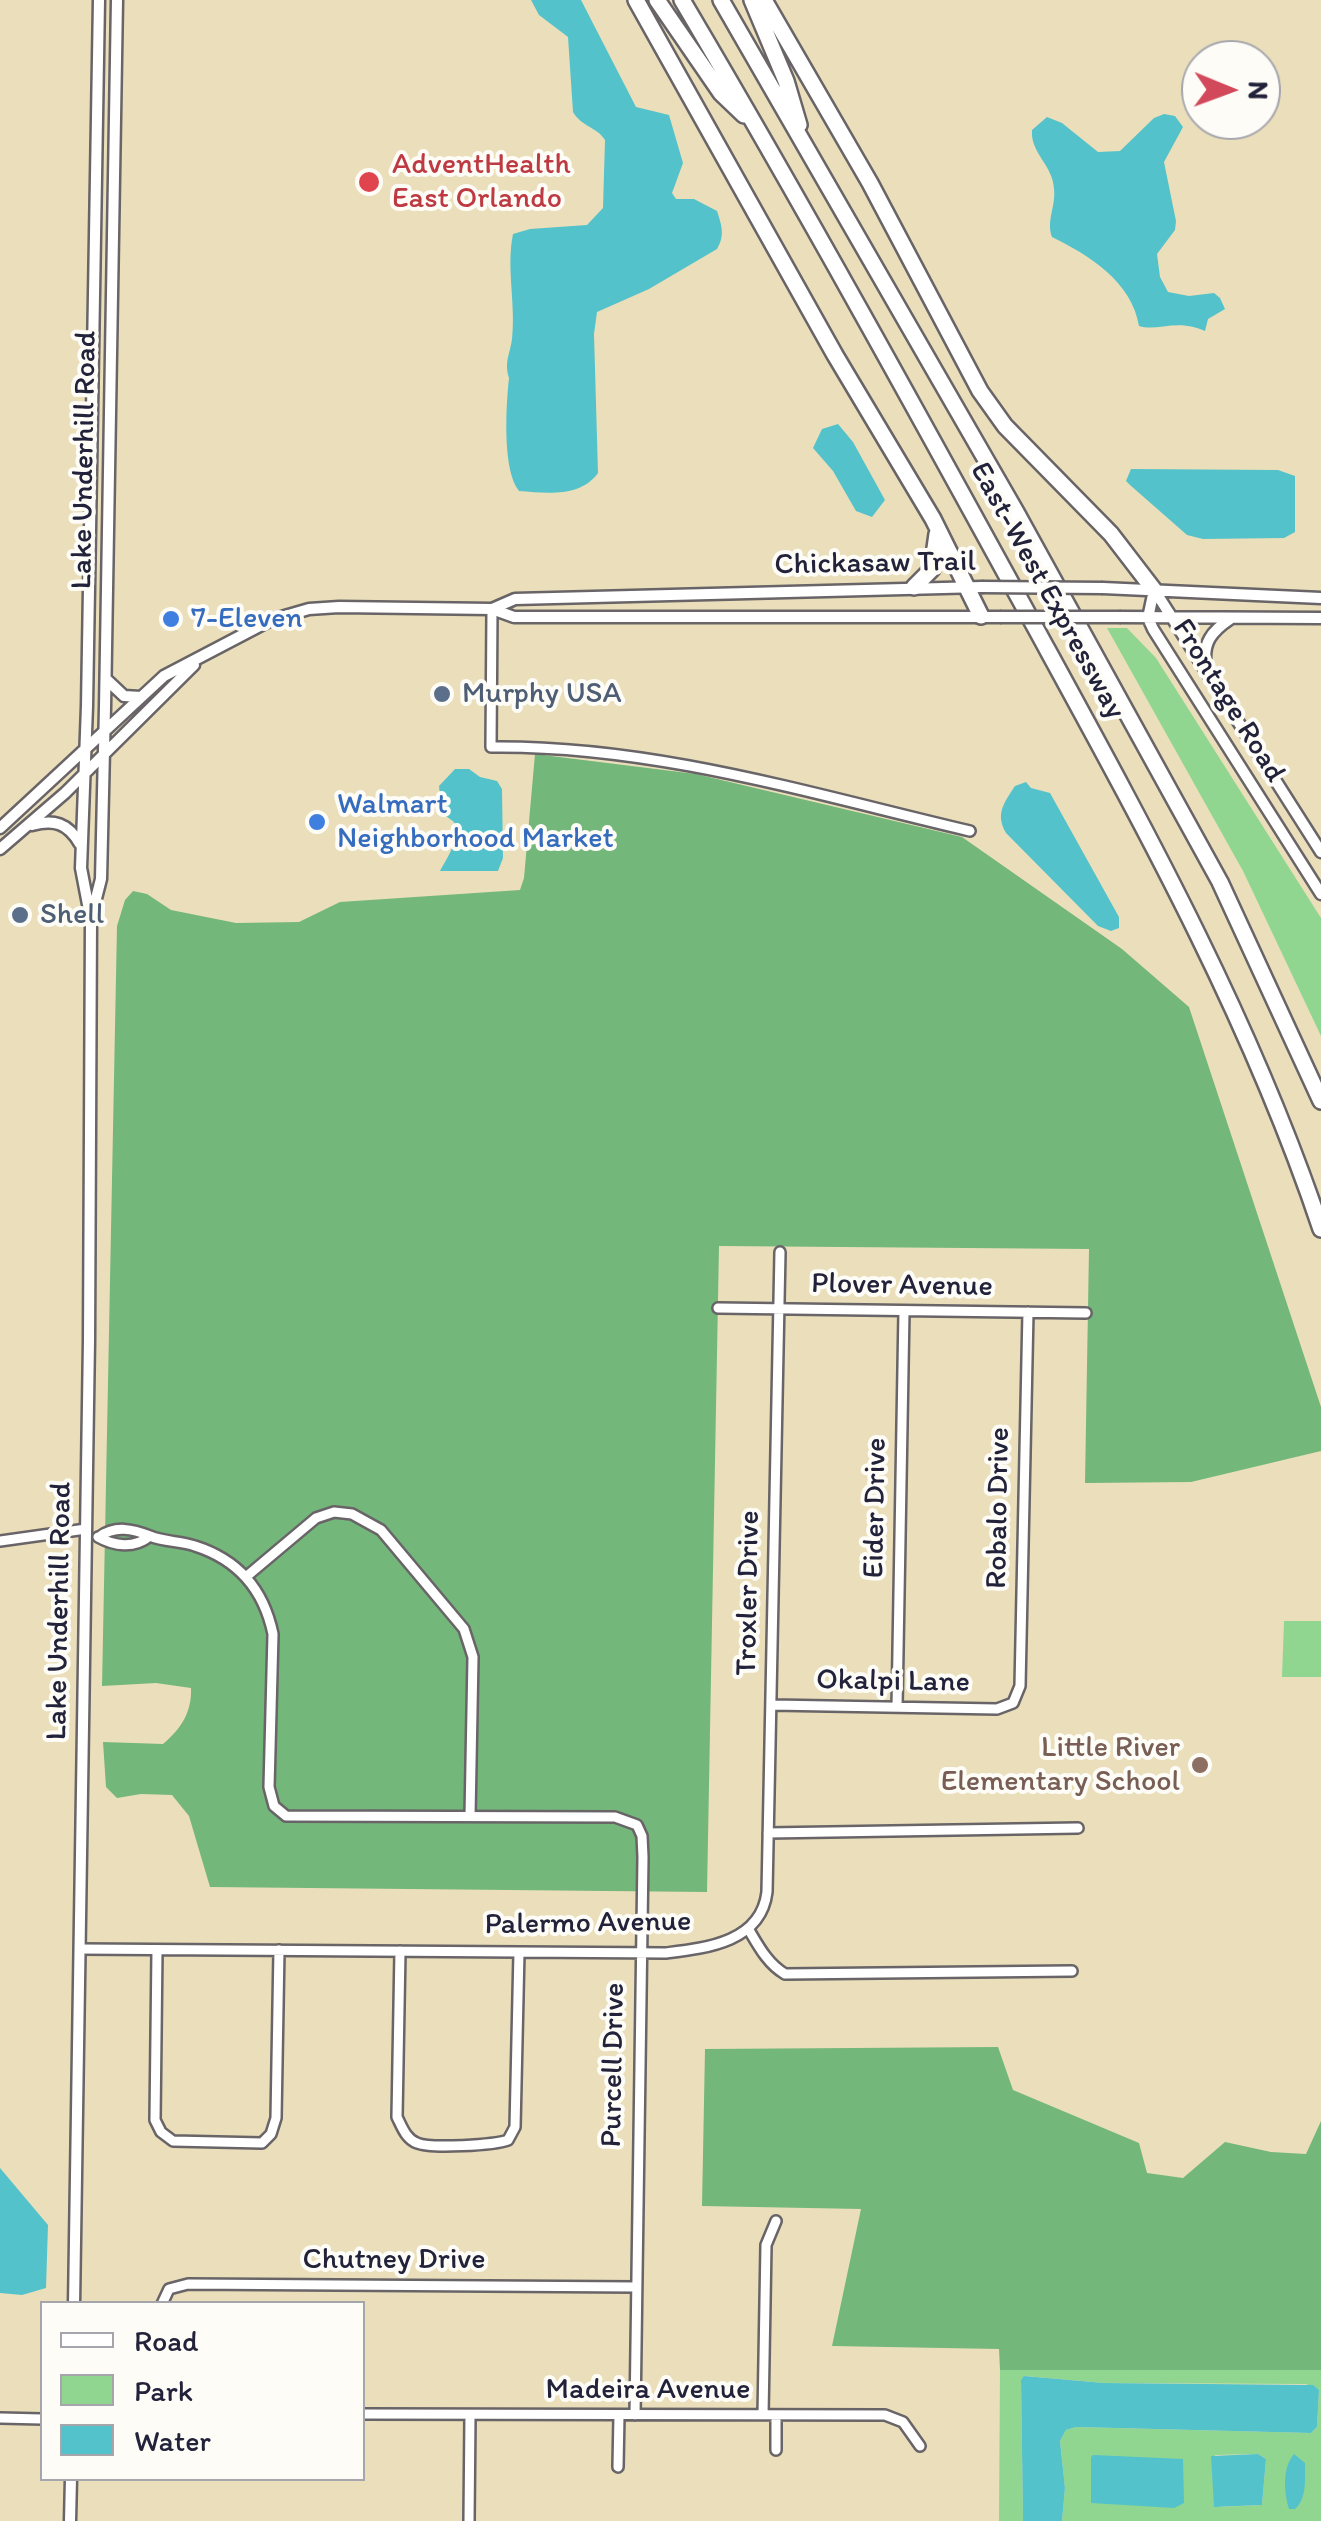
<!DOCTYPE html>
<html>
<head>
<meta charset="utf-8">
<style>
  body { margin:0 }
  #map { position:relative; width:1321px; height:2521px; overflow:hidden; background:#eadfba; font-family:Itim,sans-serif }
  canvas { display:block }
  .legend { position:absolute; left:40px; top:2301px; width:325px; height:180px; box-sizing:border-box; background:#fdfcf7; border:2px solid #a5a5ac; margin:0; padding:12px 18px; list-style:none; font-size:30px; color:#22223b }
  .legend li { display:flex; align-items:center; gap:20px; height:50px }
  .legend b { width:50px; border:2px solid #a5a5ac }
  .north { position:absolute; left:1181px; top:40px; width:100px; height:100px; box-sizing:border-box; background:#fdfcf7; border:2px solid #a5a5ac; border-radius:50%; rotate:91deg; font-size:28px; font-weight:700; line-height:40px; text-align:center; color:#22223b }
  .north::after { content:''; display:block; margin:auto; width:35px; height:45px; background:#d1495b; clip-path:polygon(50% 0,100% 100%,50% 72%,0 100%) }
</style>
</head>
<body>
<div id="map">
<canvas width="1321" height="2521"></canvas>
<ul class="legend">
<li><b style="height:12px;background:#fff"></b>Road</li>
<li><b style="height:28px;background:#90d691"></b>Park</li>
<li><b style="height:28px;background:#54c2ca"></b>Water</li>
</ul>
<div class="north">N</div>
</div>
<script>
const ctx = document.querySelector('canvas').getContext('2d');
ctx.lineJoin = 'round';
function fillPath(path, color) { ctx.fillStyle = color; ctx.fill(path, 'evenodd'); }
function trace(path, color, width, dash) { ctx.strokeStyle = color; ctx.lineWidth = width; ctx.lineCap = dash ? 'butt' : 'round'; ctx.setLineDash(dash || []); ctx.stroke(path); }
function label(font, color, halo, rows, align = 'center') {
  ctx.font = font + ' Itim,sans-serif'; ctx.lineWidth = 8; ctx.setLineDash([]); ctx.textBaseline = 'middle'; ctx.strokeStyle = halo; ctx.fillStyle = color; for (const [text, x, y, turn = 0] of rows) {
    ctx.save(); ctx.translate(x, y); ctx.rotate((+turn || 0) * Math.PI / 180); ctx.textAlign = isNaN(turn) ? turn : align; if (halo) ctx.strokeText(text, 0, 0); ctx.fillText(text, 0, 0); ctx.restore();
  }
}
const green = new Path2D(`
  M1107 628H1127L1156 658 1321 918V1036L1243 871Z
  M1284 1621H1321V1677H1282Z
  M1000 2370H1321V2521H1062L1065 2488 1060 2441 1066 2430 1076 2427 1311 2433 1317 2427 1319 2390 1306 2384 1104 2383 1025 2376 1021 2380 1023 2521H999ZM1258 2454 1266 2459 1262 2505 1219 2507 1215 2455Z`);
const forest = new Path2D(`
  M535 754 696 774 962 837 1122 949 1189 1007 1321 1407V1451L1191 1482 1085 1483 1089 1249 719 1246 707 1892 210 1887 189 1816 172 1795 141 1794 117 1798 106 1787 103 1742 163 1744C181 1729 192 1712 191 1688L156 1683 102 1686 117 926 125 900 133 891 147 894 171 910 236 923 299 922 340 902 520 890 524 878Z
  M998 2047 1013 2090 1139 2143 1147 2173 1183 2178 1225 2142 1271 2152 1306 2154 1321 2121V2370H1000L999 2349 832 2346 861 2209 702 2206 705 2049Z`);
const water = new Path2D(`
  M531 0H581L636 107 669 115 683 163 672 193 676 199H694L717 211C722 226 725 236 717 249L649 289 597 312 594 334 598 473C580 498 546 493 519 491 502 470 506 405 509 378 504 362 510 354 512 339 516 304 506 268 513 234L530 229 587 225 603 208 605 140C597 127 582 127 573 112L568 37 539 15Z
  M1164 114 1175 116 1183 127 1164 162 1176 221 1175 230 1157 254 1160 277 1168 292 1189 296 1214 293 1220 298 1225 309 1208 319 1205 331C1176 318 1158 332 1139 326 1132 282 1089 255 1052 237 1046 221 1056 206 1054 189 1053 165 1030 153 1032 130L1047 117 1062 123 1098 152 1120 151 1154 118Z
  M838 424 853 442 885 500 872 517 856 511 833 471 813 448 822 429Z
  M1131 469 1278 470 1295 476V532L1284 538 1203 539 1187 535 1130 485 1126 481Z
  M455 769H469L480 777 497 781 502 789 503 858 498 871H440C449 854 459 842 454 822L442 813 439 786Z
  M1026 782 1031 788 1050 793 1119 917V928L1111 931 1098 926 1006 833C995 814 1004 803 1015 786Z
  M0 2168 48 2225 46 2288 22 2295 0 2293Z
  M1024 2376 1104 2383 1313 2385 1319 2390 1317 2427 1311 2433 1076 2427 1066 2430 1060 2441 1065 2488 1062 2521H1023L1021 2380Z
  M1258 2454 1266 2459 1262 2505 1214 2507 1211 2456Z
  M1294 2454 1305 2463C1305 2479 1307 2499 1295 2509H1289C1284 2492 1282 2468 1294 2454Z
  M1093 2455 1183 2459 1184 2503 1174 2508 1091 2503V2457Z`);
const minor = new Path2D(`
  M492 609 491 747C654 745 812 794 970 831
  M718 1308 1086 1313
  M98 1537C114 1546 134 1549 150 1536
  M99 1537C115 1525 133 1529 150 1536 164 1542 181 1541 195 1546 239 1560 264 1591 273 1634L269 1787 274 1806 286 1816 615 1817 637 1825 642 1836 643 1857 635 2415
  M0 1541 86 1529
  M247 1576 316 1518 334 1512 352 1514 381 1530 464 1629 473 1657 470 1816
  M772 1705 997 1709 1013 1703 1020 1686 1028 1312
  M897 1707 904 1311
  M768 1833 1078 1828
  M749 1930C759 1947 768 1964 785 1974L1072 1971
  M80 1949 666 1953C707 1948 761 1942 767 1892L780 1252
  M157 1950 155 2120 161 2132 173 2141 262 2143 271 2134 276 2118 279 1950
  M400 1951 397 2117C402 2127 406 2139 417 2143 430 2149 495 2145 508 2140L515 2127 519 1952
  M162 2304 169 2289 188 2284 636 2287
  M362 2414 885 2415 903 2422 920 2446
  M763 2415 766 2245 776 2221
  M0 2418 42 2419
  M776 2450V2415
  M618 2467 619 2415
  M469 2521 470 2415`);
const tertiary = new Path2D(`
  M1103 588 1321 598
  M1154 590 1148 618 1153 629 1321 894
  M1155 591 1321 852
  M492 609 515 599 982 587
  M1121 617 1321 618
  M1206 666C1202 643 1212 631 1230 619
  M106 679 124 696 141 697
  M32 825C54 819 68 823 80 844
  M0 828 164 676 271 620 309 609 339 607 492 609 514 617H1000
  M0 849 65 793 194 665
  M92 914 101 879 105 707 117 0
  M74 2304 89 1340 91 920 81 868 87 706 99 0
  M70 2521 71 2478`);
const motorway = new Path2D(`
  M636 0 835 355 933 519 981 616
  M657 0 721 93 744 115
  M682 0C804 206 920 417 1035 627 1142 823 1250 1017 1321 1229
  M721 0 1016 512 1220 882 1321 1101
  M752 0 786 81 799 125
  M764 0 870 183 980 391 1005 426 1111 534 1154 590
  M914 587 932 569 937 534`);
const tertiaryBridge = new Path2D(`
  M982 587 1103 588
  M1000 617H1121`);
const markers = [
  [369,182,12,"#e0444e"],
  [171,619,10,"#3f7fe0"],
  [442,694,10,"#5c6f8a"],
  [317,822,10,"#3f7fe0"],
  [20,915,10,"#5c6f8a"],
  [1200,1765,10,"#8d6e63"]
];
const healthNames = [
  ["AdventHealth",392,165],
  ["East Orlando",392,199]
];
const streetNames = [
  ["Lake Underhill Road",85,460,-89],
  ["Chickasaw Trail",875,564,-1],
  ["East-West Expressway",1047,591,61],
  ["Frontage Road",1228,701,58],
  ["Plover Avenue",902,1286,1],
  ["Eider Drive",876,1508,-89],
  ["Robalo Drive",999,1508,-89],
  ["Troxler Drive",749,1593,-89],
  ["Lake Underhill Road",60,1611,-89],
  ["Okalpi Lane",893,1682,1],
  ["Palermo Avenue",588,1924,-1],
  ["Purcell Drive",614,2065,-89],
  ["Chutney Drive",394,2260],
  ["Madeira Avenue",648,2390]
];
const shopNames = [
  ["7-Eleven",191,619],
  ["Walmart",337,805],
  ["Neighborhood Market",337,839]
];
const serviceNames = [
  ["Murphy USA",462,694],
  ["Shell",40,915]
];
const educationNames = [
  ["Little River",1180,1748],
  ["Elementary School",1180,1782]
];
fillPath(green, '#90d691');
fillPath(forest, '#74b77b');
fillPath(water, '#54c2ca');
trace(minor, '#686467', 14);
trace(tertiary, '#686467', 15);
trace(motorway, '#686467', 20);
trace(minor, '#fff', 9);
trace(tertiary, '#fff', 10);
trace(motorway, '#fff', 15);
trace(tertiaryBridge, '#686467', 15, []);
trace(tertiaryBridge, '#fff', 10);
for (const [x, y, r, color] of markers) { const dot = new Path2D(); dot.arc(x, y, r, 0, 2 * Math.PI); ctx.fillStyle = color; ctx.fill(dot); trace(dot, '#fdfcf7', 4); }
label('30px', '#be3a42', '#fdfcf7', healthNames, 'left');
label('30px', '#22223b', '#fdfcf7', streetNames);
label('30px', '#366cbe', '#fdfcf7', shopNames, 'left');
label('30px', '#4e5e75', '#fdfcf7', serviceNames, 'left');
label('30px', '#785e54', '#fdfcf7', educationNames, 'right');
</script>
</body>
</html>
